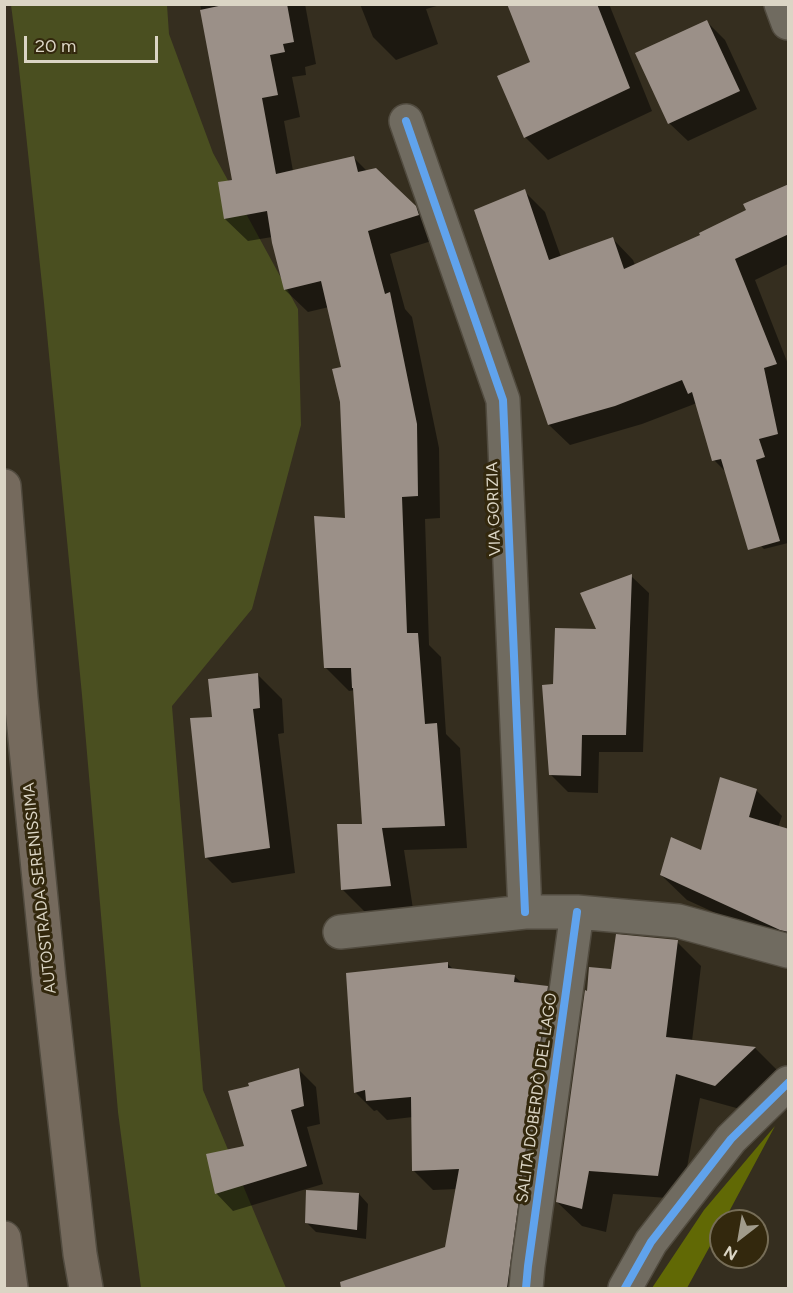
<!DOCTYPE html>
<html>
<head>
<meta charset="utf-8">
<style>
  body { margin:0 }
  #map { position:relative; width:793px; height:1293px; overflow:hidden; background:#352e1f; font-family:Figtree,sans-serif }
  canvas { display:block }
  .frame { position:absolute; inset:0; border:6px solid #dbd5c5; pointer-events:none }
  .north { position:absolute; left:709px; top:1209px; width:60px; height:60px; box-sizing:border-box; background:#33280d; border:2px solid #766d57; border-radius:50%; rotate:211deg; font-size:16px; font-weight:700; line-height:24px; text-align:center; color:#dbd5c5 }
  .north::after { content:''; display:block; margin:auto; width:21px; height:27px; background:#a19b8b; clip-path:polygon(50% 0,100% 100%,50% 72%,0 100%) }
  .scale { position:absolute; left:24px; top:36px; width:134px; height:27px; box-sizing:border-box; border:3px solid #dbd5c5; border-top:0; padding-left:8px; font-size:18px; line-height:21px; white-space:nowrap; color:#dbd5c5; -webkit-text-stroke:4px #33280d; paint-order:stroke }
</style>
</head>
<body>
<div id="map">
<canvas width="793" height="1293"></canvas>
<div class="frame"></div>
<div class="north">N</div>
<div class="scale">20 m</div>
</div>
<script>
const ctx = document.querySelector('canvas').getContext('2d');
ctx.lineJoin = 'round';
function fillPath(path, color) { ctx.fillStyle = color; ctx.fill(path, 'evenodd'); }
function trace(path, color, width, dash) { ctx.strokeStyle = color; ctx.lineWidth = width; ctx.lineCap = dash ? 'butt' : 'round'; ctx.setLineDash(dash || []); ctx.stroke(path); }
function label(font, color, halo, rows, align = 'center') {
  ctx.font = font + ' Figtree,sans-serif'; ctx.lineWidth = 6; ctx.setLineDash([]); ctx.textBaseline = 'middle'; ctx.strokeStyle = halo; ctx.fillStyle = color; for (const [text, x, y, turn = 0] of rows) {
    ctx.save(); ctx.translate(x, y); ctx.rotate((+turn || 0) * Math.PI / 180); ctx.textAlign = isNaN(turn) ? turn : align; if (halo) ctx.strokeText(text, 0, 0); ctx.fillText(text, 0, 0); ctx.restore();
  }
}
const green = new Path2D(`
  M11 5H167L169 34 213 153 298 309 301 425 252 609 172 706 203 1090 286 1288H141L118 1112 82 695 44 303 18 59Z`);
const forest = new Path2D(`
  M775 1126 724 1221H721V1226L687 1288H652L704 1210Z`);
const shadow = new Path2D(`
  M200 4H305L316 64 305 67 306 75 292 77 300 117 284 121 293 171 354 158 367 171 415 207 438 230 441 238 390 254 405 309 412 317 439 448 440 518 425 519 429 645 441 657 446 734 460 748 467 848 404 850 413 909 365 912 342 889 363 825 355 690 349 691 326 668 347 520 343 368 329 307 308 312 285 290 272 237 248 241 225 219 234 181Z
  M360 4H444L426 9 438 44 396 60 373 37Z
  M508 4H609L652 111 548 160 525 137 532 63Z
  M707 22 725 40 757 109 688 141 669 123Z
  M788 186V264L755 280 788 364V543L764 549 743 528 727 473 714 460 697 403 642 424 570 445 549 425 476 211 524 191 545 212 561 257 613 239 633 260 635 265 702 236 748 211Z
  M631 576 649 593 643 752H599L598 793 568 792 550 774 555 686 598 631Z
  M257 674 282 699 284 733 278 734 295 873 232 883 206 857 214 719Z
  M756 790 782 816 778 827 788 830V946L687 900 661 875 702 852Z
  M677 942 701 966 692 1041 755 1048 779 1072 740 1109 700 1098 681 1199 613 1194 606 1232 582 1226 557 1202 612 971Z
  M448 964 454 970 514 976 523 984 547 987 566 1006 527 1288H381L378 1271 446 1248 457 1189 433 1190 414 1171 413 1117 387 1120 377 1110 374 1111 355 1092Z
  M298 1069 316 1087 320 1124 307 1127 323 1184 233 1211 216 1193Z
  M359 1194 368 1204 366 1239 316 1232 307 1223Z`);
const building = new Path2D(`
  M228 4H287L294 42 283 44 285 52 270 55 278 95 262 98 276 174 354 156 358 172 376 168 416 206 419 215 368 231 385 294 390 292 417 424 418 496 402 497 407 633H418L425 724 437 723 445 826 382 828 391 886 341 890 337 824H362L353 688H352L351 668H324L314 516 345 518 340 402 332 369 341 367 321 281 284 290 272 243 267 211 224 219 218 182 232 180 200 10Z
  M507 4H597L630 88 524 138 497 76 530 62Z
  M707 20 740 91 668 124 635 53Z
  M789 184V234L735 259 777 364 764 368 778 434 759 439 765 457 756 460 780 541 748 550 721 459 712 461 692 392 688 394 682 380 615 406 548 425 474 210 525 189 549 260 613 237 624 269 700 235 699 233 746 210 743 204Z
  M632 574 626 735H582L581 776 549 775 542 685 553 684 555 628 596 629 580 593Z
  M258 673 260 708 253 709 270 848 205 858 190 718 212 717 208 679Z
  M720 777 757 789 749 817 789 829V932L780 930 660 875 671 837 701 850Z
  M616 934 678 940 666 1037 756 1047 715 1086 676 1074 658 1176 589 1171 582 1209 556 1202 585 990 587 991 589 967 611 969Z
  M448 962V968L515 975 514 982 548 986 507 1288H341L340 1282 445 1247 459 1169 412 1171 411 1097 366 1101 365 1090 354 1093 346 973Z
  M299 1068 304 1106 291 1110 307 1166 215 1194 206 1154 244 1146 228 1091 249 1086 248 1083Z
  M306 1190 359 1193 357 1230 305 1223Z`);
const minor = new Path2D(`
  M781 4 788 23
  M406 121 503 400 525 912
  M340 932 525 912H577L678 921 788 951
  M526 1288 528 1266 577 912`);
const tertiary = new Path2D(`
  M625 1288 651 1242 731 1139 788 1083`);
const motorway = new Path2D(`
  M4 486 21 698 49 979 80 1254 86 1288
  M4 1238 11 1288`);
const cycleway = new Path2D(`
  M406 121 503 400 525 912
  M526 1288 528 1266 577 912
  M625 1288 651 1242 731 1139 788 1083`);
const streetNames = [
  ["VIA GORIZIA",494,509,-92],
  ["AUTOSTRADA SERENISSIMA",40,888,-96],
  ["SALITA DOBERDÒ DEL LAGO",537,1098,-82]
];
fillPath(green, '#4a4f20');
fillPath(forest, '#616905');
fillPath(shadow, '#0007');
fillPath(building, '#9b9088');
trace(minor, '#514b3f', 36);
trace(tertiary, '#514b3f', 36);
trace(motorway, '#514b3f', 36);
trace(minor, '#706b60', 33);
trace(tertiary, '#706b60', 33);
trace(motorway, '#756a5d', 33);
trace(cycleway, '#60a3ed', 8);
label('16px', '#dbd5c5', '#33280d', streetNames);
</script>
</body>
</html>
